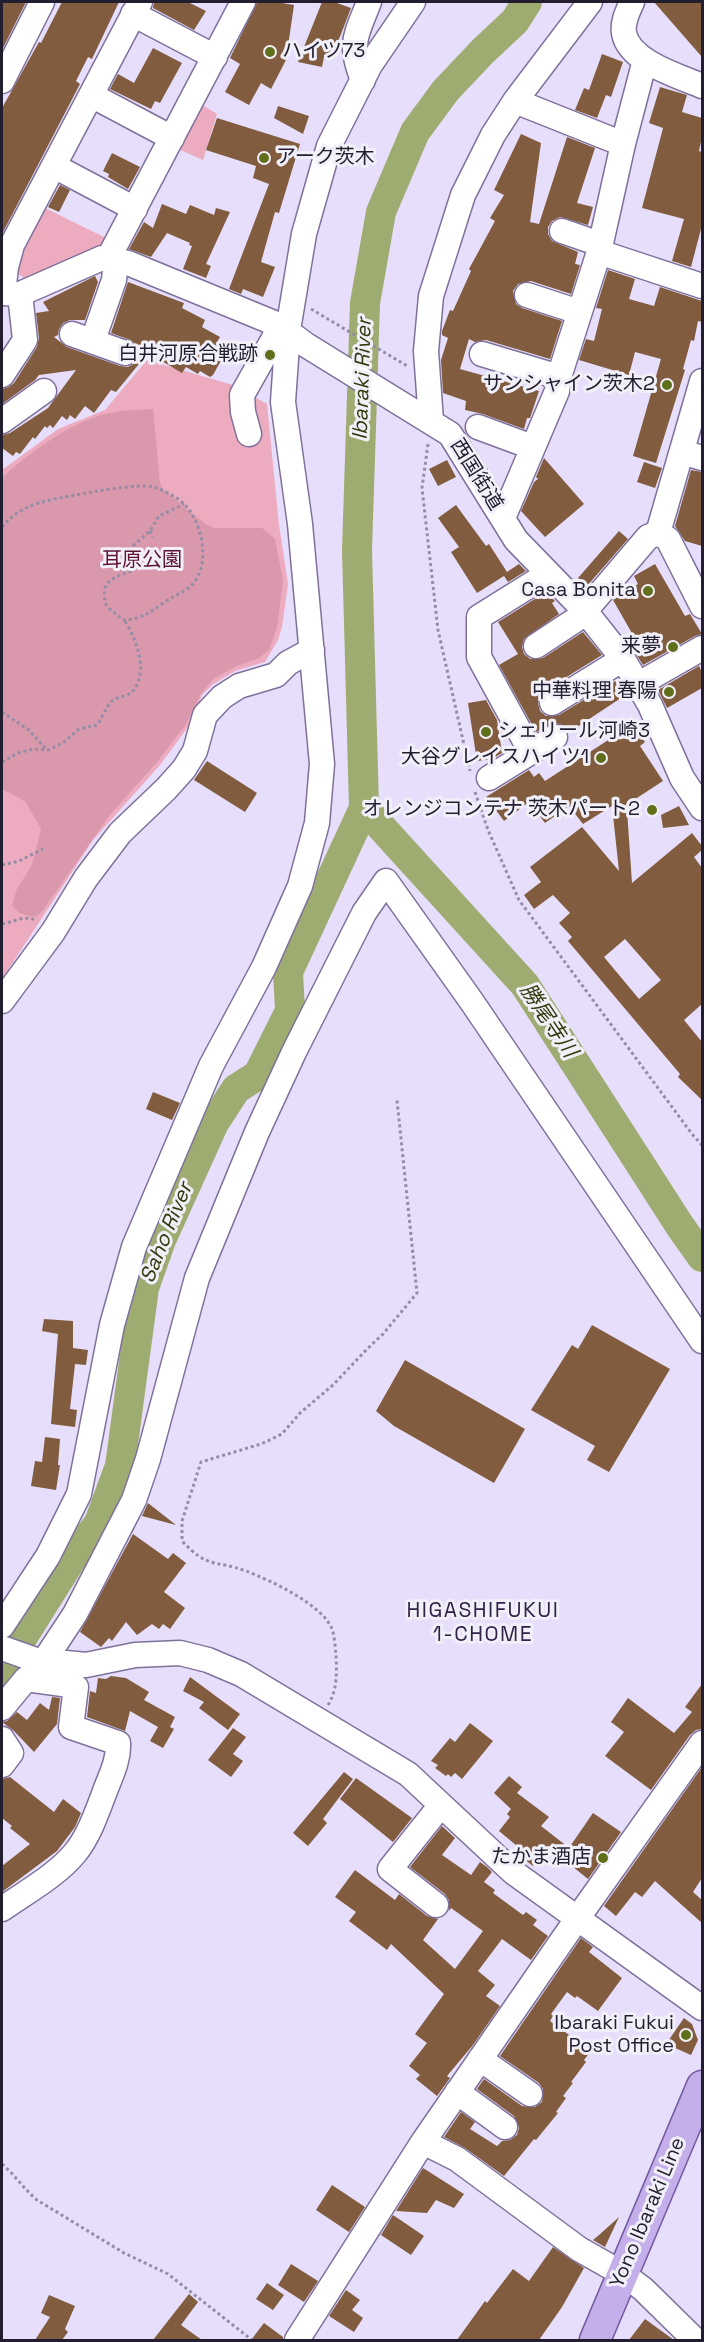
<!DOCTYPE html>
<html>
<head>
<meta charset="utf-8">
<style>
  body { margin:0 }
  #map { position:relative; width:704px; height:2342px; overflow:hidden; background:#e7defb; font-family:"Space Grotesk",sans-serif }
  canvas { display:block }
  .frame { position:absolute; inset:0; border:3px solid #231e2f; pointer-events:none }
</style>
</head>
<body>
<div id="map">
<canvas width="704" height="2342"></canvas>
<div class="frame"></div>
</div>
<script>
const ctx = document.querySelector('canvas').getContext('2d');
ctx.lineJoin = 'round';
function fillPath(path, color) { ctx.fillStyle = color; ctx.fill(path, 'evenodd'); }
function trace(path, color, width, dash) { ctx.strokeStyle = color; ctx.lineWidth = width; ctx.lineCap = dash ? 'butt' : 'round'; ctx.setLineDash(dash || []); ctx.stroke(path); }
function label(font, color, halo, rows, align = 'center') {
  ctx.font = font + ' "Space Grotesk","Noto Sans JP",sans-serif'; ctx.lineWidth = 6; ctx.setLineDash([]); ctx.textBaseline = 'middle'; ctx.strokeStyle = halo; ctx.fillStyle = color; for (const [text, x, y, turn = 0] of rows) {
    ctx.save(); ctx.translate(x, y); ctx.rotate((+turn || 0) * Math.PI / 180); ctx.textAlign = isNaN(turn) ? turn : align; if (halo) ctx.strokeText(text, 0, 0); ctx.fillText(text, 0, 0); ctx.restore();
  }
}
const green = new Path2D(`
  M204 106 217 114 203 160 176 148 196 110Z
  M41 206 108 239 105 246 27 280 14 271 21 247Z
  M147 360 233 385 267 404 279 525 288 584 282 627 278 640 265 662 235 671 212 685 202 695 188 727 160 765 93 840 2 979V470L58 429 105 410Z`);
const forest = new Path2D(`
  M153 409 160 483 163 489 205 524 214 528H262L275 539 283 580 277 628 269 650 259 658 237 666 213 679 201 694 186 724 158 761 109 816 41 913 35 917 19 913 12 905 17 889 32 865 41 829 25 801 2 789V478C29 453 73 420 110 413 124 410 139 410 153 409Z`);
const river = new Path2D(`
  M364 808 525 985 680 1226 702 1257
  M2 1670 71 1560 99 1523 120 1466 144 1288 161 1240 214 1123 236 1089 258 1075 290 1011 288 972 364 808 357 550 365 303 381 212 415 132 446 90 483 51 515 21 527 2`);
const building = new Path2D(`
  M2 2H26L2 50Z
  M62 2H119L92 59 88 57 76 81 80 84 2 234V108L39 42 41 43Z
  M154 2H188L206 11 194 30 153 8Z
  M257 2H276L294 5 286 60 271 89 261 83 249 105 225 92 240 64 230 58Z
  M322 2H334L351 8 331 60 324 57 322 67 298 62Z
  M654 2H702V57Z
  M153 48 182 63 160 103 155 101 151 109 110 89 118 74 134 83Z
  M602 54 623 62 611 97 606 95 597 118 575 110 584 88 589 90Z
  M660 87 687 95 682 112 702 118V137L699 151 702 152V225L691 267 672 261 684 219 642 208 663 128 649 123Z
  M278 106 309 116 303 134 274 118Z
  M217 118 300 144 279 213 275 212 261 262 275 267 263 297 243 289 241 294 229 289 269 184 253 178 256 166 206 150Z
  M521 134 541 143 530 222 539 224 567 137 595 148 577 203 593 207 588 225 560 217 552 221 548 227V234L552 241 578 252 575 264 580 265 571 294 531 281 518 284 513 291 516 304 522 308 562 321 550 359 486 340 475 342 469 339 460 369 539 391 530 418H527L524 429 483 414 465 410 466 401 443 393 441 360 448 338 442 335V331L450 310 453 311 471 271 469 269 495 221 490 218 504 195 494 190Z
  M112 153 140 167 128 189 108 177 109 174 103 171Z
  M60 185 70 190 59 212 48 207Z
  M162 204 186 214 190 205 214 215 216 208 230 212 206 264 211 266 206 278 183 269 192 246 189 245 190 243 167 233 151 257 129 249 144 222 153 228Z
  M608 270 635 279 629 299 654 306 660 287 702 301V322L698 321 694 341 691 340 683 369 685 370 656 463 633 456 661 359 635 352 629 375 579 360 586 339 594 341 602 309 596 308Z
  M95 276 98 282 85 320H70L63 323 59 329 58 335 54 337 67 347 120 366 128 367 135 363 139 351 136 344 130 340 111 333 128 282 184 303 182 308 205 320 202 327 220 337 217 342 228 348 213 375 210 377 200 371 198 374 186 367 182 373 148 353 116 392 111 390 94 413 85 406 75 419 70 415 67 420 62 416 53 428 50 425 47 428 45 426 35 439 33 437 20 454 16 452 13 456 2 448V435L10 433 48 408 76 370 39 375 35 380 2 404V389L9 387 14 383 37 347 39 338 36 313 49 311 43 302Z
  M544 458 584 504 545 537 521 511 534 482 538 479 536 477Z
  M447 460 456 477 438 486 429 469Z
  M644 462 662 468 655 488 637 482Z
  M691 470 702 472V546L685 541 675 526Z
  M456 505 486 546 489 544 507 572 519 564 526 571 508 582 504 576 477 593 451 552 459 547 438 518Z
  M619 531 628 539 587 586 578 578Z
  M655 564 685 616 690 614 702 634 695 636 643 665 631 646 637 642 613 600 638 584 634 576Z
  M546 592 555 601 552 603 559 614 524 639 522 647 524 654 530 659 543 658 583 632 602 655 544 691 538 703 540 711 546 716 559 715 615 681 624 696 568 733 562 725 555 723 536 732 499 665 518 654 498 622Z
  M699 666 702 672V688L667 708 658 690Z
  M486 700 497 720 502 753 492 759 477 761 468 703Z
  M633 724 645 742 640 746 663 781 617 811 627 810 632 883 692 833 702 846V850L694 857 702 868V1004L684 1020 702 1042V1100L678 1077 680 1074 568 941 572 937 559 923 570 913 553 895 534 909 524 895 541 882 530 867 582 827 619 871 612 806 583 824 569 806 545 823 529 802 504 821 486 797 529 770 534 777 539 773 545 781ZM625 939 661 980 639 999 604 957Z
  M207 761 257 793 245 812 194 780Z
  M679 806 689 825 663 828 661 815Z
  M153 1092 180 1103 172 1120 146 1109Z
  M44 1319 73 1321V1348L88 1350 86 1365 75 1364 70 1409 77 1410 75 1427 51 1424 58 1334 42 1331Z
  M592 1325 670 1369 609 1472 587 1460 595 1446 531 1410 572 1345 578 1349Z
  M405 1360 525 1429 494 1483 394 1426 376 1411Z
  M45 1437 60 1439 58 1465H60L56 1490 31 1486 35 1461 42 1462Z
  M148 1503 176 1525 142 1516Z
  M133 1534 168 1559 173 1553 186 1563 164 1592 185 1608 170 1629 163 1624 159 1629 152 1624 137 1635 126 1622 112 1641 109 1638 101 1647 80 1632Z
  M111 1676 126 1678 149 1692 144 1700 175 1717 170 1727 174 1729 163 1748 150 1741 158 1727 130 1711 125 1731 87 1717 90 1691 96 1693 98 1678 106 1679Z
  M190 1677 240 1714 228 1730 199 1708 204 1702 183 1691Z
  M702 1684V1729L696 1730 690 1735 651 1790 605 1756 624 1732 611 1722 628 1698 674 1733 692 1712 685 1707Z
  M52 1697 60 1698 57 1724 34 1752 14 1731 2 1722 7 1721 17 1712 27 1720 40 1703 49 1710Z
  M470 1723 493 1741 462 1779 455 1773 451 1777 448 1774 446 1776 435 1768 438 1765 431 1761 450 1738 455 1742Z
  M233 1728 246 1737 233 1754 243 1761 231 1777 208 1760Z
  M702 1767V1878L693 1892 702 1900V1923L655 1881 642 1897 635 1892 616 1916 604 1906Z
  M344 1772 353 1779 323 1819 327 1823 308 1846 293 1833Z
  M509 1776 522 1787 517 1793 549 1817 541 1826 568 1847 559 1858 546 1849 533 1866 520 1856 523 1851 499 1831 510 1817 507 1814 511 1809 494 1793Z
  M10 1777 54 1812 63 1799 81 1813 75 1827 57 1851 2 1892V1866L30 1844 10 1828 12 1826 2 1818V1779Z
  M356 1778 412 1818 393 1842 340 1799Z
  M593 1813 621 1832 588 1879 562 1858Z
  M442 1826 455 1838 442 1855 471 1875 480 1862 487 1867 492 1872 484 1882 495 1890 493 1893 523 1915 526 1912 537 1920 533 1925 548 1936 531 1960 502 1939 478 1971 495 1985 486 1996 500 2006 473 2045 447 2076 450 2078 437 2096 416 2079 420 2075 409 2066 427 2043 415 2034 444 1994 391 1944 387 1950 349 1921 356 1912 335 1897 355 1870 395 1900 399 1894 427 1916 438 1919 423 1940 455 1969 483 1931 451 1908 449 1911V1900L445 1894 410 1867Z
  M581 1938 593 1947 589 1952 622 1978 598 2011 577 1996 575 1998 567 1992 551 2014 553 2016 550 2021 591 2051 584 2060 586 2062 571 2082 573 2083 563 2096 566 2098 556 2112 558 2113 536 2140 534 2139 504 2176 465 2148 444 2137 461 2112 475 2122 470 2129 497 2146 502 2141 510 2140 517 2135 519 2128 514 2116 477 2089 484 2079 522 2106 535 2107 542 2102 543 2089 539 2083 500 2056Z
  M684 2018 692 2024 698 2040 691 2055 666 2044Z
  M423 2168 464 2194 454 2208 436 2200 427 2213 396 2211Z
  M332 2185 365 2207 349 2232 316 2210Z
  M393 2215 424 2236 411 2255 381 2235Z
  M619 2217 605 2247 593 2240 599 2235Z
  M553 2247 584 2268 562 2307 539 2340H457L485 2301 487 2303 513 2269 529 2281Z
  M291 2264 318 2281 304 2302 278 2285Z
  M267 2283 284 2295 273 2310 256 2299Z
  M346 2290 360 2300 352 2310 363 2318 354 2332 329 2316Z
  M189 2294 198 2302 181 2325 202 2340H153Z
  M49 2295 75 2306 65 2329 68 2332 62 2340H35L50 2317 41 2313Z
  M645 2319 674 2340H629Z
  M264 2323 283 2337V2340H251Z`);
const path = new Path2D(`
  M311 309 409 367
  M428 444 422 488 438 630 470 771
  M2 527C20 504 48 500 75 495 93 492 138 483 153 487 164 490 177 497 185 505 201 521 209 558 197 578 189 592 177 593 165 602 150 612 143 619 124 620L107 607C97 581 115 577 134 570
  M150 531 153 537
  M137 564 134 545 150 531 159 516 184 504
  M2 712 29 730 46 749
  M2 762 18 753 33 749 48 750 63 743 79 729 97 725C102 718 106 707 112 701 118 696 128 697 133 691 149 671 136 638 124 620
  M475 792 488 830 519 900 692 1134 702 1145
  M2 865 19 861 43 849
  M2 924C14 922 25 914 37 921
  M328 1705C337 1691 337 1673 336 1656 335 1648 335 1637 332 1629 323 1605 270 1580 246 1571 214 1559 209 1570 182 1541V1521L201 1462 261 1444 282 1434 300 1413 333 1385 367 1349 383 1334 417 1293 397 1100
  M2 2164C15 2175 24 2189 37 2200L124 2253 168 2274 252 2340`);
const minor = new Path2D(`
  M632 2C628 11 622 22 624 33 629 62 679 76 702 86
  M133 14 215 57
  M363 80C348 43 356 36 369 2
  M2 81 42 2
  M91 95 172 138
  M515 101 623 144 645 60
  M54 166 135 209
  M562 231 600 244
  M599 252 702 286
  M108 259 243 2
  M2 293 20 294 102 258 128 263 279 325 306 345 450 434 516 540 585 611 623 659 650 705 682 778 702 808
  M3 293 6 267 12 245 140 2
  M527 295 579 312
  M72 334 125 353
  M93 340 114 280 116 261
  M482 354 559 377
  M2 375 25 340 20 294
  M2 421 44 391
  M431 421 426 351 431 296 463 195 493 135 515 101 590 2
  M478 427 532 447
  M249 434 243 412 242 395 273 340 279 325
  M682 452 702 458
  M503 518 557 391 559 377 599 252 623 144
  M658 533 702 381
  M585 611 648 537 658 533 668 539 702 606
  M536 646 586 613
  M639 684 702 648
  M552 703 623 659
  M531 752 479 657V617L548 574
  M489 778 555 737
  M2 1001 53 932 86 878 120 833 166 789 184 769 195 751 205 715 222 697 239 686 276 675 288 663 312 650
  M2 1626 48 1556 79 1494 112 1325 134 1247 211 1066 264 967 300 886 317 823 322 764 300 524 283 402 288 330 304 234 329 146 370 65 413 2
  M2 1648 36 1660 86 1665 135 1655 180 1653 208 1660 241 1674 408 1774 513 1872 702 2008
  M44 1661 75 1614 134 1500 148 1459 197 1278 257 1132 294 1052 364 913 386 881 472 1002 702 1341
  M2 1708 26 1679 70 1685 72 1671
  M2 1739 11 1753 2 1765
  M436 1905 390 1869 441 1805
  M2 1909C26 1892 56 1876 75 1853 89 1836 97 1812 105 1791 111 1775 119 1760 118 1743L71 1727 76 1687 70 1685
  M480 2059 530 2094
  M457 2092 505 2127
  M423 2142 457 2159 579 2249 623 2274 643 2289 695 2340
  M297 2340 423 2142 577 1919 702 1743`);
const major = new Path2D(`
  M595 2340 702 2086`);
const markers = [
  [270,52,6,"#606f1a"],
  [264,158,6,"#606f1a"],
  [270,355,6,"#606f1a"],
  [667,385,6,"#606f1a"],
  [648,591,6,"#606f1a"],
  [673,647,6,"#606f1a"],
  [669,692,6,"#606f1a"],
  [486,732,6,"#606f1a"],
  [601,758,6,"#606f1a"],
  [652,810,6,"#606f1a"],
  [603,1858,6,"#606f1a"],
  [686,2035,6,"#606f1a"]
];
const poiNames = [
  ["ハイツ73",282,52,"left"],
  ["アーク茨木",276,158,"left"],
  ["白井河原合戦跡",258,355],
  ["サンシャイン茨木2",655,385],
  ["Casa Bonita",636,591],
  ["来夢",661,647],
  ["中華料理 春陽",657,692],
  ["シェリール河崎3",498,732,"left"],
  ["大谷グレイスハイツ1",589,758],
  ["オレンジコンテナ 茨木パート2",640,810],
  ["たかま酒店",591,1858],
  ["Ibaraki Fukui",674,2024],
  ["Post Office",674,2047]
];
const streetNames = [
  ["西国街道",476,475,58],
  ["Yono Ibaraki Line",648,2213,-67]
];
const parkNames = [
  ["耳原公園",142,561]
];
const waterNames = [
  ["Ibaraki River",363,379,-88],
  ["勝尾寺川",548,1021,56],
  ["Saho River",167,1233,-68]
];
const neighbourhoodNames = [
  ["HIGASHIFUKUI",483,1611],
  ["1-CHOME",483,1635]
];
fillPath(green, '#edabbf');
fillPath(forest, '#da98ac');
trace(river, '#9fac71', 30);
fillPath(building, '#815c3e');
trace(minor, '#7f719b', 27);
trace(major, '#735a9f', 33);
trace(path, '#948da5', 3, [3, 3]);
trace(minor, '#fff', 24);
trace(major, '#c5afea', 30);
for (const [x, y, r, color] of markers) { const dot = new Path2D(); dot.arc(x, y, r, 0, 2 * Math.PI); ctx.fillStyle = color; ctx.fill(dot); trace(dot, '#f1eff8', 2); }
label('20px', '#231e2f', '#f1eff8', poiNames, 'right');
label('20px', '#231e2f', '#f1eff8', streetNames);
label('20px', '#5f1334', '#f1eff8', parkNames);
label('italic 21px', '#323b0d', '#f1eff8', waterNames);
ctx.letterSpacing = '1.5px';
label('21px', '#312348', '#f1eff8', neighbourhoodNames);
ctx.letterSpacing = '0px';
</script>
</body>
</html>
